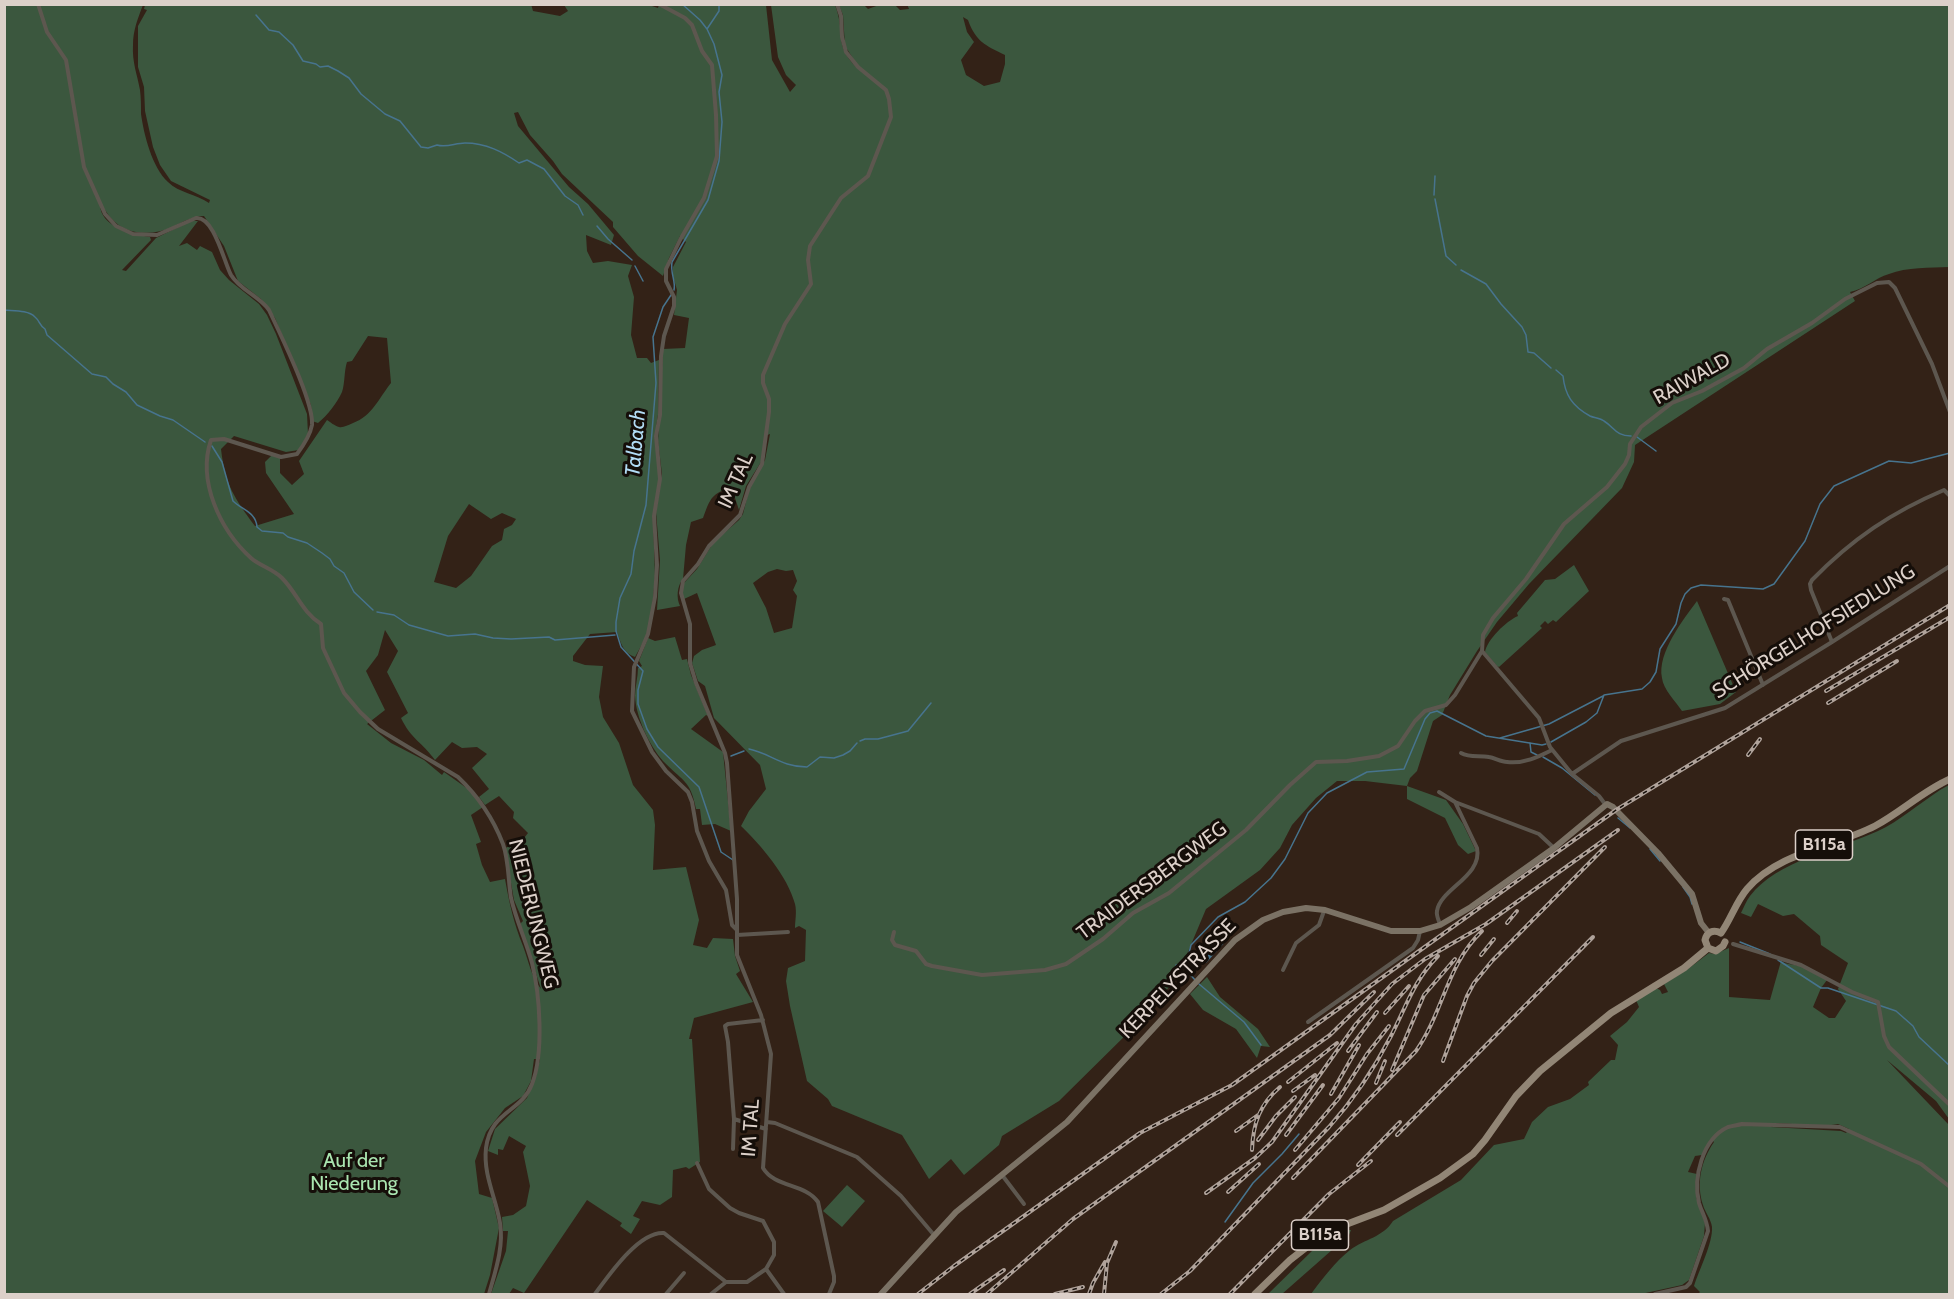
<!DOCTYPE html>
<html>
<head>
<meta charset="utf-8">
<style>
  body { margin:0 }
  #map { position:relative; width:1954px; height:1299px; overflow:hidden; background:#332217; font-family:Cabin,sans-serif }
  canvas { display:block }
  .frame { position:absolute; inset:0; border:6px solid #dcd0c9; pointer-events:none }
</style>
</head>
<body>
<div id="map">
<canvas width="1954" height="1299"></canvas>
<div class="frame"></div>
</div>
<script>
const ctx = document.querySelector('canvas').getContext('2d');
ctx.lineJoin = 'round';
function fillPath(path, color) { ctx.fillStyle = color; ctx.fill(path, 'evenodd'); }
function trace(path, color, width, dash) { ctx.strokeStyle = color; ctx.lineWidth = width; ctx.lineCap = dash ? 'butt' : 'round'; ctx.setLineDash(dash || []); ctx.stroke(path); }
function label(font, color, halo, rows, align = 'center') {
  ctx.font = font + ' Cabin,sans-serif'; ctx.lineWidth = 6; ctx.setLineDash([]); ctx.textBaseline = 'middle'; ctx.strokeStyle = halo; ctx.fillStyle = color; for (const [text, x, y, turn = 0] of rows) {
    ctx.save(); ctx.translate(x, y); ctx.rotate((+turn || 0) * Math.PI / 180); ctx.textAlign = isNaN(turn) ? turn : align; if (halo) ctx.strokeText(text, 0, 0); ctx.fillText(text, 0, 0); ctx.restore();
  }
}
const green = new Path2D(`
  M531 4 533 11 560 16 568 11 564 5 646 4 658 8 659 4 766 5 772 60 790 92 796 85 786 75 778 57 771 5H835C847 36 831 46 862 72L845 46 843 15 839 5H864L868 9 879 5H895L900 10 909 9 907 4 1949 5V267C1930 268 1907 267 1889 274 1875 278 1865 289 1850 292L1855 301 1635 445 1634 462 1622 488 1529 584 1497 622 1477 651 1450 695 1442 715 1433 721 1417 771 1410 778 1407 786 1446 800 1463 824 1476 851 1468 854 1458 845 1445 818 1407 799V786L1365 781H1337L1316 798 1292 825 1280 848 1260 870 1206 909 1177 978 1136 1025 1059 1101 1002 1136 999 1145 964 1175 951 1159 929 1179 902 1135 832 1106 828 1099 807 1081 790 1006 786 981 788 968 805 961 806 930 799 926 795 928C795 921 797 912 795 904 788 877 761 845 741 826L749 811 766 789 760 765 714 718 705 686 698 681 692 663 694 656 702 650 716 645 697 593 684 599 682 592 684 583 697 569 713 543 739 520 743 514 749 490 765 460 770 434 765 436 761 462 746 486 739 510 735 498 725 490C710 494 708 505 703 518L691 522 686 545 683 579C677 586 676 598 680 606L657 610 660 560 656 512 662 474 658 441 663 349 685 348 689 318 674 315 677 290 673 276V267L686 242 680 236 669 258 663 276 638 256 613 227V222L562 174 553 161 530 135 518 112 514 113 518 126 569 187 588 204 614 235 611 245 586 235 587 251 593 263 608 261 632 265 628 276 634 297 631 335 637 358H647L651 363 659 360 658 415 656 427 659 477 653 517 655 576 652 610 646 637 635 657C623 653 621 643 617 632L590 634 573 656V661L585 665 603 666 599 697 603 717 619 743 633 785 653 810 655 825 653 870 686 867 699 920 693 945 707 948 713 938 733 939 735 956 740 971 736 974 753 1002 694 1018 689 1039H692L700 1162 689 1169 686 1167 673 1170 672 1197 660 1205 642 1201 633 1216 640 1219 631 1234 620 1226 622 1223 587 1200 524 1293 513 1288 509 1294H491L506 1251 508 1231H503L502 1217 513 1215 526 1206 530 1186 523 1152 526 1146 509 1136 503 1150 498 1149V1155L488 1151 495 1129 527 1098 536 1076 540 1059H534L531 1081 523 1096 505 1108 486 1132 475 1161 479 1194 492 1198 499 1228 490 1275 484 1294H5V5H143C138 18 133 30 133 45 132 62 137 74 140 90 141 98 141 106 141 114 144 135 152 167 168 182 179 193 196 194 209 203L210 200 171 181 160 165 153 147 145 111 144 87 138 67V26L147 10 144 9 145 5ZM963 17 968 20C976 42 985 45 1005 55V64L1000 82 984 86 966 75 961 60 974 42 967 32ZM100 204C105 209 109 217 115 222 130 236 155 235 173 227 182 222 193 216 204 216L224 246 238 281 261 299 275 318 311 405 312 421 318 423C327 416 337 403 342 392 345 383 344 371 347 362L352 361 368 336 387 338 391 383C379 398 372 416 353 423 348 425 343 428 339 427 335 426 330 422 327 420L299 461 304 474 292 485 280 473V458L272 455 265 462 266 473 294 514 255 526C234 498 225 484 221 449L234 436 286 452 299 450 308 434 307 414 276 334 267 315 259 304 229 280 220 270 212 252 200 246 197 250 187 243 179 246 198 221H191L156 238 126 271 122 270 151 240 150 237C132 234 100 227 100 204ZM469 504 491 519 502 513 516 519 512 525 504 529 502 540 492 546 471 576 456 588 434 582 448 536ZM777 569 786 571 793 570 797 581 793 590 797 596 792 628 774 633 766 608 753 583 768 572ZM385 630 398 651 387 672 408 713 401 718C411 739 422 742 435 760L452 742 462 748 477 747 487 754 472 768 489 789 479 797 485 805 499 796 514 812 513 818 528 833 521 842 505 848 514 900 523 921 520 924 541 989C531 976 529 962 523 946 514 924 509 902 505 879L490 882 482 865 476 844 481 842 471 815 483 807 468 789 444 772 442 775 424 760 391 743 367 724 385 710 366 671 378 655Z
  M1574 565 1589 591 1556 622 1553 620 1548 624 1545 621 1540 626 1542 628 1499 667 1497 666 1485 652C1487 640 1506 621 1518 616L1517 613 1545 580 1555 579Z
  M1697 601 1736 692 1720 704 1682 711C1676 702 1663 689 1662 678 1657 653 1683 620 1697 601Z
  M675 637 682 660 687 659 691 675 708 716 706 715 691 729 723 752 731 831 715 824 702 825 700 809H696C691 780 681 780 663 761 649 745 636 717 635 696 635 687 638 677 638 668L642 666 639 661 648 638 655 641Z
  M1949 785V1119L1936 1101 1887 1060 1949 1125V1294H1698L1700 1292 1694 1286C1699 1270 1713 1243 1712 1227 1711 1219 1705 1212 1703 1205 1696 1183 1701 1161 1714 1142L1711 1139 1702 1155 1695 1156 1688 1172 1697 1174 1696 1197 1705 1223 1704 1236 1689 1280 1682 1285 1641 1294H1311C1322 1279 1335 1262 1350 1250 1365 1239 1383 1237 1393 1221L1461 1180 1494 1145 1524 1139 1532 1122 1548 1107 1570 1099 1589 1085 1588 1082 1611 1060H1615L1618 1045 1610 1036 1627 1022 1639 1007 1636 1000 1656 988 1660 990 1662 994 1668 992 1664 984 1688 969 1709 953 1715 954 1729 948V997L1770 1000 1781 961C1787 965 1793 964 1800 966 1809 970 1818 975 1827 980L1821 988 1813 1007 1829 1018H1835L1846 1001 1838 989 1848 963 1821 945 1820 936 1794 914 1783 916 1758 904 1751 917 1741 913C1744 907 1746 901 1750 896 1776 861 1839 849 1878 831 1898 822 1920 803 1940 790ZM1776 1123 1825 1126 1838 1124 1849 1129 1846 1133 1841 1131 1771 1127Z
  M1207 977 1220 997 1258 1029 1270 1047 1261 1046 1257 1058 1236 1029 1203 1010 1190 994Z
  M847 1185 865 1201 842 1227 823 1211Z
  M1342 1230H1351L1349 1235 1282 1294H1268L1314 1249Z`);
const water = new Path2D(`
  M1217 930 1227 940 1206 963 1196 954Z`);
const stream = new Path2D(`
  M682 4 700 20 707 29
  M256 15 269 30 279 32 293 45 303 61 316 64 320 67 328 66 338 71 349 78 361 94 385 114 400 121 421 147 428 148 437 145C447 148 455 143 465 143 486 143 503 152 519 163L527 160 544 169 565 196 578 205 583 215
  M1434 195 1435 176
  M1435 199 1446 256 1456 265
  M597 226 608 239 632 260
  M635 266 643 281
  M1461 270 1486 284 1501 304 1522 327 1526 335 1528 352 1534 353 1551 368
  M674 290C676 281 670 273 672 262L708 200 719 161 722 122 719 92 722 75 714 44 707 29 719 11V4
  M671 295 663 307 653 337 656 383 646 505 634 551 631 574 620 598 616 622V631L621 647 643 671 638 690V704L647 729 658 747 699 787 721 852 733 860
  M4 310C14 311 28 310 35 317 40 321 39 325 45 329L47 335 92 374 106 377 113 384 126 392 137 405 160 416 173 420 205 442
  M1556 370 1563 376C1565 395 1572 406 1590 416 1594 418 1600 418 1604 421 1615 428 1616 436 1631 436
  M1637 437 1656 451
  M212 446 222 462 233 501C242 510 256 512 257 527L262 531 283 533 288 537 307 543 322 553 330 559 334 566 344 573 354 592 373 610
  M377 612 394 615 409 625 448 636 475 634 493 638 511 639 549 637 555 640 615 635
  M1500 738 1549 724 1603 696
  M860 741 865 739H878L908 731 931 703
  M1551 742 1586 722 1597 713 1604 695 1642 689 1650 682 1656 672 1660 649 1676 624 1681 603 1685 594 1691 588 1701 585 1763 589 1774 584 1805 541 1820 504 1834 486 1889 461 1911 463 1950 453
  M1530 743 1531 752 1537 755
  M749 749C770 753 781 767 807 767L820 757 834 758 843 755 850 751 857 743
  M731 756 744 751
  M1543 757 1562 768 1595 795
  M1618 818 1630 828
  M1650 849 1660 861
  M1683 887 1690 897 1692 904
  M1740 942 1770 954
  M1778 960 1821 988H1828L1896 1011 1913 1026 1919 1037 1950 1066
  M1176 965 1183 968
  M1196 981 1185 969 1191 945 1218 917 1245 902 1271 878 1285 859 1308 813 1327 793 1367 772 1404 769 1425 719 1430 713 1437 711 1486 736 1542 745 1546 744
  M1199 984 1244 1022 1261 1045
  M1225 1222 1253 1183 1282 1154 1299 1134`);
const street = new Path2D(`
  M38 4 47 32 66 60 84 167 105 214 116 226 133 234 157 235 196 218C214 216 224 262 231 275 240 290 259 296 269 310 280 334 314 402 312 425 310 436 303 446 297 454L281 457 224 439 211 440C197 481 220 530 251 558 260 566 273 569 282 578 297 593 302 612 321 624L323 648 344 693 360 712 378 729 458 777C478 796 493 818 503 844 509 861 508 880 511 898 516 920 526 941 532 963 540 995 544 1053 532 1084 521 1113 491 1110 486 1148 483 1175 496 1198 500 1223 504 1247 495 1272 489 1294
  M659 4 685 18 692 25 702 51 712 65 716 115 717 156 704 198 680 240 666 269V281L674 297V306L664 336 661 356 660 415 656 436 660 479 654 516 657 565 655 597 648 634 634 667 632 711 652 752 666 771 688 792 692 802 697 831 709 861 726 890 732 925 737 930
  M1724 599 1728 600 1763 685
  M1832 642 1811 590 1810 584 1812 580C1852 539 1892 512 1944 490L1950 496
  M1482 651 1483 635 1493 618 1526 579 1564 524 1607 487 1625 464 1629 455 1630 444 1641 427 1672 403 1702 391 1744 368 1767 349 1812 323 1845 299 1877 283 1889 282 1895 288 1932 364 1950 412
  M1482 651 1539 718 1550 747 1572 774
  M1461 753C1470 758 1479 755 1489 757 1495 758 1501 762 1507 762 1524 764 1538 757 1552 750
  M1439 792 1455 802 1539 834 1554 848
  M1605 804 1599 796 1572 774 1621 741 1725 708 1832 642 1950 566
  M1440 925C1439 920 1436 916 1437 911 1440 889 1483 876 1477 848L1455 802
  M894 932 892 940 895 945 916 951 926 964 932 966 982 975 1045 970 1066 964 1103 939 1133 913 1169 893 1246 830 1290 785 1316 762 1347 761 1379 756 1398 746 1415 721 1425 711 1446 705 1455 695 1482 651
  M737 935 788 932
  M1733 944 1801 965 1852 992 1878 1002 1884 1036 1889 1047 1950 1105
  M1283 970 1296 943 1319 925 1324 911
  M763 1020 728 1024 725 1026 728 1042 734 1119 766 1129
  M1308 1022 1413 948 1418 940 1420 931
  M767 1122 775 1123 857 1157 901 1196 934 1235
  M733 1149 734 1119
  M697 1163 709 1189 730 1208 739 1213 763 1221 774 1242V1255L766 1269 747 1282H726L711 1294
  M1002 1175 1024 1204
  M766 1269 784 1294
  M595 1294C609 1275 639 1231 664 1233L726 1282
  M666 1294 684 1273
  M829 1294 834 1282V1276L818 1202C805 1183 775 1188 763 1168L771 1054 761 1015 737 955V899L727 763 725 753 696 683 690 663V624L681 593 683 581 698 564 709 546 740 515 749 487 762 464 769 412V399L763 383V375L785 324 811 284 808 260 810 246 841 198 868 176 891 117 889 99 886 90 858 67 846 52 842 37 841 16 837 4
  M1655 1294 1686 1287 1690 1283 1708 1231C1707 1220 1702 1213 1699 1203 1693 1178 1702 1139 1728 1127 1732 1126 1738 1125 1742 1124L1840 1127 1921 1164 1950 1187`);
const secondary = new Path2D(`
  M881 1294 956 1212 1067 1122 1235 940 1263 920 1283 912 1306 908 1325 910 1391 931H1420L1440 925 1471 907 1554 848 1607 804 1613 807 1658 853 1692 894 1701 923 1709 933`);
const primary = new Path2D(`
  M1721 933C1731 919 1736 902 1747 889 1779 852 1834 847 1875 826 1901 812 1923 791 1950 779
  M1708 948 1705 940C1707 932 1713 929 1721 933
  M1708 948 1716 951 1723 946 1725 942
  M1255 1294 1290 1260 1326 1232 1384 1210 1440 1178 1473 1154 1485 1140 1516 1096 1540 1071 1611 1013 1684 968 1708 948`);
const rail = new Path2D(`
  M1826 691 1950 617
  M1828 703 1897 661
  M1748 755 1760 739
  M1507 923 1517 911
  M1481 955 1494 939
  M1385 1013 1409 986
  M1348 1051 1377 1012
  M1443 1061 1467 996 1474 983 1492 961 1605 847
  M1392 1070 1424 995 1455 959
  M1288 1082 1337 1043
  M1376 1083 1385 1061
  M1293 1091 1315 1075
  M1331 1094 1359 1045
  M1236 1131 1258 1115
  M1286 1135 1323 1085
  M1397 1135 1593 937
  M1258 1140 1276 1116 1295 1097
  M1252 1150C1253 1123 1260 1104 1280 1087
  M1295 1150 1339 1098 1367 1054 1389 1026
  M1358 1165 1400 1122
  M1293 1178 1416 1051C1443 1013 1447 964 1482 931
  M1228 1192 1259 1164
  M1206 1193 1255 1158 1272 1142 1356 1024 1392 984 1425 959 1486 924 1618 830
  M918 1294 954 1266 1140 1133 1232 1085 1616 810 1950 605
  M970 1294 1004 1270
  M987 1294 1073 1219 1330 1035 1374 992
  M1055 1294 1083 1287
  M1089 1294 1093 1283 1105 1262
  M1104 1294 1107 1263 1116 1242
  M1161 1294 1190 1271 1329 1127C1354 1099 1374 1069 1391 1036 1406 1007 1414 980 1438 956
  M1230 1294 1329 1194 1371 1161`);
const shields = [
  [1824,845,57],
  [1320,1235,57]
];
const shieldNames = [
  ["B115a",1824,845],
  ["B115a",1320,1235]
];
const streetNames = [
  ["RAIWALD",1692,379,-29],
  ["IM TAL",736,481,-66],
  ["SCHÖRGELHOFSIEDLUNG",1814,632,-32],
  ["TRAIDERSBERGWEG",1152,881,-37],
  ["NIEDERUNGWEG",533,914,76],
  ["KERPELYSTRASSE",1178,979,-46],
  ["IM TAL",751,1128,-86]
];
const parkNames = [
  ["Auf der",354,1161],
  ["Niederung",354,1184]
];
const waterNames = [
  ["Talbach",636,443,-85]
];
fillPath(green, '#3b573e');
fillPath(water, '#47748e');
trace(stream, '#47748e', 1.5);
trace(street, '#5d574f', 4);
trace(secondary, '#7b7265', 6);
trace(primary, '#928676', 7);
trace(rail, '#b0a39b', 4);
trace(rail, '#150e09', 1.5, [4.5]);
for (const [x, y, w] of shields) { const box = new Path2D(); box.roundRect(x - w / 2, y - 15, w, 30, 4.5); ctx.fillStyle = '#150e09'; ctx.fill(box); trace(box, '#dcd0c9', 1.5); }
label('bold 18px', '#dcd0c9', null, shieldNames);
label('20px', '#dcd0c9', '#150e09', streetNames);
label('20px', '#aae5b0', '#150e09', parkNames);
label('italic 21px', '#b2dcf5', '#150e09', waterNames);
</script>
</body>
</html>
